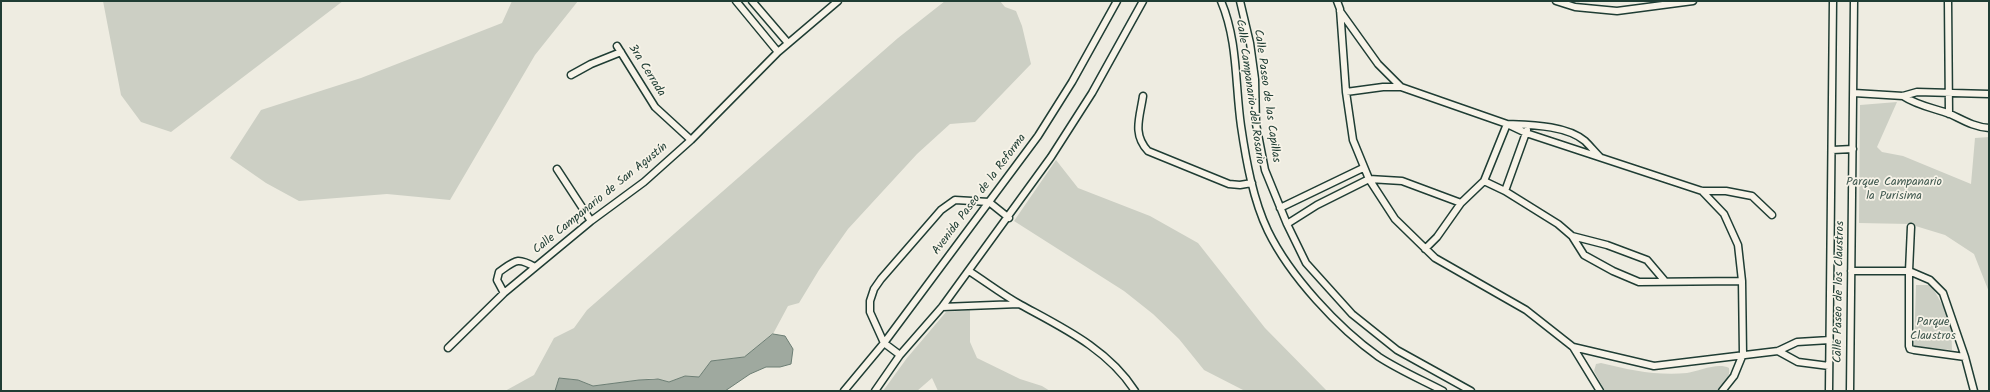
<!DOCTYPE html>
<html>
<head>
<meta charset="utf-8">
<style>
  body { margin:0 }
  #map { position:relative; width:1990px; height:392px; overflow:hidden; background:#eeece1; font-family:Kalam,sans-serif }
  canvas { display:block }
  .frame { position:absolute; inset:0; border:2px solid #1f3d34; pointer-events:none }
</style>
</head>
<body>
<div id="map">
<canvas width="1990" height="392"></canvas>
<div class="frame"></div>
</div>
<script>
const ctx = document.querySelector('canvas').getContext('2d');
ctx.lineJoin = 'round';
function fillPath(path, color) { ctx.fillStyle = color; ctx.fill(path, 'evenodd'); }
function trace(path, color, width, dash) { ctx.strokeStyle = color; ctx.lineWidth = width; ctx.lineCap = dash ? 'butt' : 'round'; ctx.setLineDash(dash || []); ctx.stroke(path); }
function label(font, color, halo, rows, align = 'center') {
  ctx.font = font + ' Kalam,sans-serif'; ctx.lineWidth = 3.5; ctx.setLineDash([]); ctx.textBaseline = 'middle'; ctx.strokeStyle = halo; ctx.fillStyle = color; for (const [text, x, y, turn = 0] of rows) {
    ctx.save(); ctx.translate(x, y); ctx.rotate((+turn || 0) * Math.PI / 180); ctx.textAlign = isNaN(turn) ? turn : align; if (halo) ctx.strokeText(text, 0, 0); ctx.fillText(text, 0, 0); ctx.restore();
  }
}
const green = new Path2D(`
  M103 1H343L171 132 141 122 121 95Z
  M512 1H578L535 55 450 200 387 194 299 201 266 183 230 158 261 110 361 78 502 23Z
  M945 1H1000L1005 7 1016 11 1022 26 1031 64 975 122 950 124 917 154 848 229 819 270 799 303 788 306 773 334 744 357 711 361 699 377 685 376 669 382 654 378 593 386 578 380 559 378 555 391H505L534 375 554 338 574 328 587 310 898 38Z
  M1897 102 1877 147 1882 152 1903 156 1971 184 1975 138 1989 137V292L1974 254 1945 235 1909 224 1859 223 1860 105Z
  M1056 160 1078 188 1150 216 1198 243 1265 328 1327 391H1245L1204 370 1179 339 1153 314 1124 291 1014 221Z
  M1916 285H1931L1951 320 1952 350 1914 347Z
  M970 310V342L977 358 1020 379 1042 386 1050 391H938L932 378 917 391H883L907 358 946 312Z
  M1601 363C1629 370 1658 376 1687 373 1699 371 1718 362 1729 368 1731 377 1723 385 1716 391H1605L1594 371 1596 364Z`);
const water = new Path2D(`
  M773 334 785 336 793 349 791 364 780 367H766L750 374 725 391H555L559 378 578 380 593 386 639 380 658 379 669 382 685 376 699 377 711 361 744 357Z`);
const minor = new Path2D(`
  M736 1 778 52
  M752 1 788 43
  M1221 1C1238 41 1235 84 1241 126 1246 160 1253 200 1268 231 1290 276 1338 328 1379 357 1399 370 1422 380 1443 391
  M1240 1 1250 43 1255 79 1256 124 1265 170 1287 224 1306 263 1352 314 1397 350 1471 391
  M1337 1 1340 9 1346 92 1353 140 1369 179 1395 219 1435 258 1526 310 1573 347 1600 391
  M1556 1 1575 7 1617 11 1693 1
  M1948 1 1949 114
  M1340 11 1378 64 1401 87 1507 124 1526 133 1702 191H1726L1752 196 1772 215
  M617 46 655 107 691 140
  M571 75 591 64 621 52
  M1346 92 1383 87H1401
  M1854 93 1903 96 1917 92 1989 94
  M1143 96C1140 117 1132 134 1148 151L1229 184 1240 185 1252 183
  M1903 96C1918 106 1934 108 1950 114 1963 120 1974 127 1989 128
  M1832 150 1853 149
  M557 169 591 221
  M1484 181 1507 124C1530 125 1566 125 1585 141 1590 146 1595 152 1600 157
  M1505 191 1527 130
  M1702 191 1724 214 1738 245 1742 281 1743 354 1734 376 1722 391
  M1280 208 1363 168
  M1287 224 1317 205 1369 179 1402 181 1461 203 1484 181 1505 191 1558 224 1572 236 1584 255 1613 271 1639 282 1742 281
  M1911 227 1909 271V346L1910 349 1914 350 1965 357
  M1572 236 1607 245 1647 260 1664 280
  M1425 249 1437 237 1461 203
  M969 271C986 282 1003 295 1021 305 1063 328 1108 349 1135 391
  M1851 271H1909L1930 280 1943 293 1965 357 1974 391
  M504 293 497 280 499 272C516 260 517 257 535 267
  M942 307 1019 304
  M1573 347 1654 366 1778 351 1797 342 1830 340
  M448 348 504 293 591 221 644 182 691 140 778 52 838 1
  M1778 351 1798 362 1829 366
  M900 355 884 343 870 312V301L874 289 881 279 941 210 955 200 989 202 1009 218
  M844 391 884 343 1038 136 1072 82 1117 1
  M875 391 900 355 942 307 1051 157 1092 93 1143 1
  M1829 391 1833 1
  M1850 391 1854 1`);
const streetNames = [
  ["3ra Cerrada",646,71,58],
  ["Calle Campanario del Rosario",1249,92,82],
  ["Calle Paseo de las Capillas",1266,96,82],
  ["Avenida Paseo de la Reforma",980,195,-53],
  ["Calle Campanario de San Agustín",601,199,-39],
  ["Calle Paseo de los Claustros",1840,292,-89]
];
const parkNames = [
  ["Parque Campanario",1894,183],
  ["la Purisima",1894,197],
  ["Parque",1933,323],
  ["Claustros",1933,337]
];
fillPath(green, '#cccfc4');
fillPath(water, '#9fa99f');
trace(water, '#6c7e74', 1);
trace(minor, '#1f3d34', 9);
trace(minor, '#f7f3e8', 6);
label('12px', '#1f3d34', '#f7f3e8', streetNames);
label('12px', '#425a51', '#f7f3e8', parkNames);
</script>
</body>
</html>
